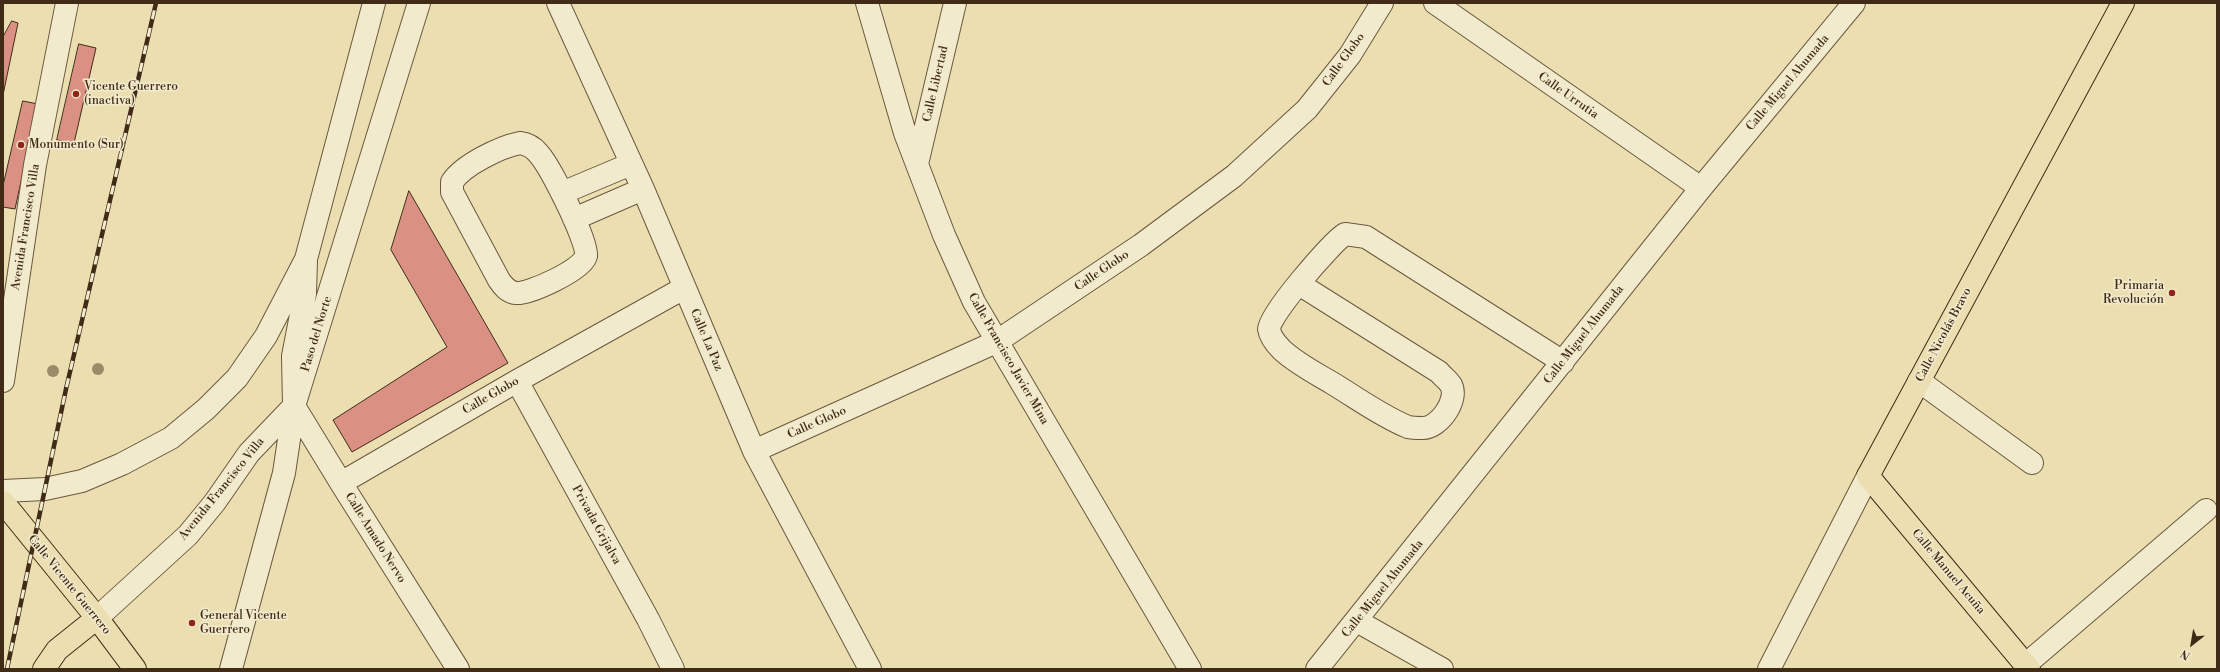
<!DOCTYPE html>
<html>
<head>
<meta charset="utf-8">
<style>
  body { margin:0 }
  #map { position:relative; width:2220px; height:672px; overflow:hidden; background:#ebdfb1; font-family:"Libre Bodoni",serif }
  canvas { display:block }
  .frame { position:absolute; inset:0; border:4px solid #402b17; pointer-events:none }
  .north { position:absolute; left:2172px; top:624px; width:40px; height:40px; -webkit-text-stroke:3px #f2eacc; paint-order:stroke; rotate:211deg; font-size:11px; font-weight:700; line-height:16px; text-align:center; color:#402b17 }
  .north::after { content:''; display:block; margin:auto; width:14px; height:18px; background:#402b17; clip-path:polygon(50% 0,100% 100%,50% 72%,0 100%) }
</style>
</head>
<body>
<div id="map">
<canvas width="2220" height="672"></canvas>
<div class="frame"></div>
<div class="north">N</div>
</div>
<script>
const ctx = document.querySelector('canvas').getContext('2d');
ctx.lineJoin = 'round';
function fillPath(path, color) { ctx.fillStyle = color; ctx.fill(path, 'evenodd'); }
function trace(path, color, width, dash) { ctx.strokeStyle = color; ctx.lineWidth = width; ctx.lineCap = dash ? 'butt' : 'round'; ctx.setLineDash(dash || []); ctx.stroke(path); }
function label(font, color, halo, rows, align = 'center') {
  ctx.font = font + ' "Libre Bodoni",serif'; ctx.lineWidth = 3; ctx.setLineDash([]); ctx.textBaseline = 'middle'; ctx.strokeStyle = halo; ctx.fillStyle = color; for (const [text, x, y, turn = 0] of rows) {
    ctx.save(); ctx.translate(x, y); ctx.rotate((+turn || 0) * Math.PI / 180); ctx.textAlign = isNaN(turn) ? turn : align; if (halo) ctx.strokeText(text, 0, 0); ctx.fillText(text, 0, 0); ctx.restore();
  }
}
const building = new Path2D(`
  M12 21 18 23 3 95V37Z
  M79 44 96 48 74 143 57 140Z
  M23 101 38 104 15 209 3 207V186Z
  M409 191 508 363 352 452 333 420 447 347 391 250Z`);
const minor = new Path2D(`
  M558 3 643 189 754 451 870 669
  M867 3 905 133 944 235 974 302 1190 669
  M1435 3 1701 188
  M520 143C528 144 533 147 538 153 550 166 588 241 586 256 584 269 528 295 515 293 507 291 503 286 499 280L452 192V182C463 165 500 147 520 143Z
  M917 164 955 3
  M562 193 631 164
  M574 219 643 189
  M306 260 305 294 293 356 294 406 341 483 458 669
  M1299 284 1439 372C1442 376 1448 380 1451 385 1459 400 1439 428 1423 428 1418 428 1412 428 1408 427 1381 416 1357 398 1332 383 1315 373 1296 363 1282 350 1277 345 1270 336 1269 329 1268 316 1332 242 1345 234L1366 237 1563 362
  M3 381 35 165 67 3
  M517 381 648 619 673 669
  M1919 381 2032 463
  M754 451 996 342 1141 245 1234 176 1307 109 1350 55 1382 3
  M341 483 517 381 684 288
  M3 491 45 489 82 481 122 464 171 438 206 409 237 378 266 336 306 259 374 3
  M97 618 188 535 215 502 249 453 294 406
  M1357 621 1442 669
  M2025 665 2206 510
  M231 669 284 473 294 406 419 3
  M1317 669 1701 188 1854 3
  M1769 669 1868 476`);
const major = new Path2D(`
  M3 502 97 618 135 669
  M44 669 57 650 97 618
  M2029 669 1868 476 2123 3`);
const rail = new Path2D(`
  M7 669 66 389 156 3`);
const trees = [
  [98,369],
  [53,371]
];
const markers = [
  [76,94,4,"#8f2418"],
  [21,145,4,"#8f2418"],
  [2172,293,4,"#8f2418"],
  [192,623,4,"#8f2418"]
];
const streetNames = [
  ["Calle Globo",1344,60,-54],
  ["Calle Miguel Ahumada",1788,83,-50],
  ["Calle Libertad",936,84,-77],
  ["Calle Urrutia",1568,96,35],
  ["Avenida Francisco Villa",26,227,-81],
  ["Calle Globo",1102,271,-34],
  ["Paso del Norte",317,334,-73],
  ["Calle Miguel Ahumada",1584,335,-52],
  ["Calle Nicolás Bravo",1944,335,-62],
  ["Calle La Paz",706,340,67],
  ["Calle Francisco Javier Mina",1008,359,60],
  ["Calle Globo",491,396,-30],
  ["Calle Globo",817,423,-24],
  ["Avenida Francisco Villa",222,489,-51],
  ["Privada Grijalva",596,525,61],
  ["Calle Amado Nervo",375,538,58],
  ["Calle Manuel Acuña",1948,572,50],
  ["Calle Vicente Guerrero",69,585,51],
  ["Calle Miguel Ahumada",1383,589,-51]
];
const poiNames = [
  ["Vicente Guerrero",84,87],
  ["(inactiva)",84,101],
  ["Monumento (Sur)",29,145],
  ["Primaria",2164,286,"right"],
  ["Revolución",2164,300,"right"],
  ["General Vicente",200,616],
  ["Guerrero",200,630]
];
fillPath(building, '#da9184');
trace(building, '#402b17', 1);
trace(minor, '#6b583e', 24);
trace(major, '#402b17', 24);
trace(minor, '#f2eacc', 22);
trace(major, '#ebdfb1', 22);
trace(rail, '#402b17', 4.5);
trace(rail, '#f2eacc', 3, [9]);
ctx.fillStyle = '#9a8c69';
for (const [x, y] of trees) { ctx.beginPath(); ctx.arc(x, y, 6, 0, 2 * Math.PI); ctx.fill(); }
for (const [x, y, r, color] of markers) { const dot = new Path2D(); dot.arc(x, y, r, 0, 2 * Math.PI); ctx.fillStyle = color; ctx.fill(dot); trace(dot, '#f2eacc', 1.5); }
label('12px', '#402b17', '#f2eacc', streetNames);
label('12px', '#402b17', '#f2eacc', poiNames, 'left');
</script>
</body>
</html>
